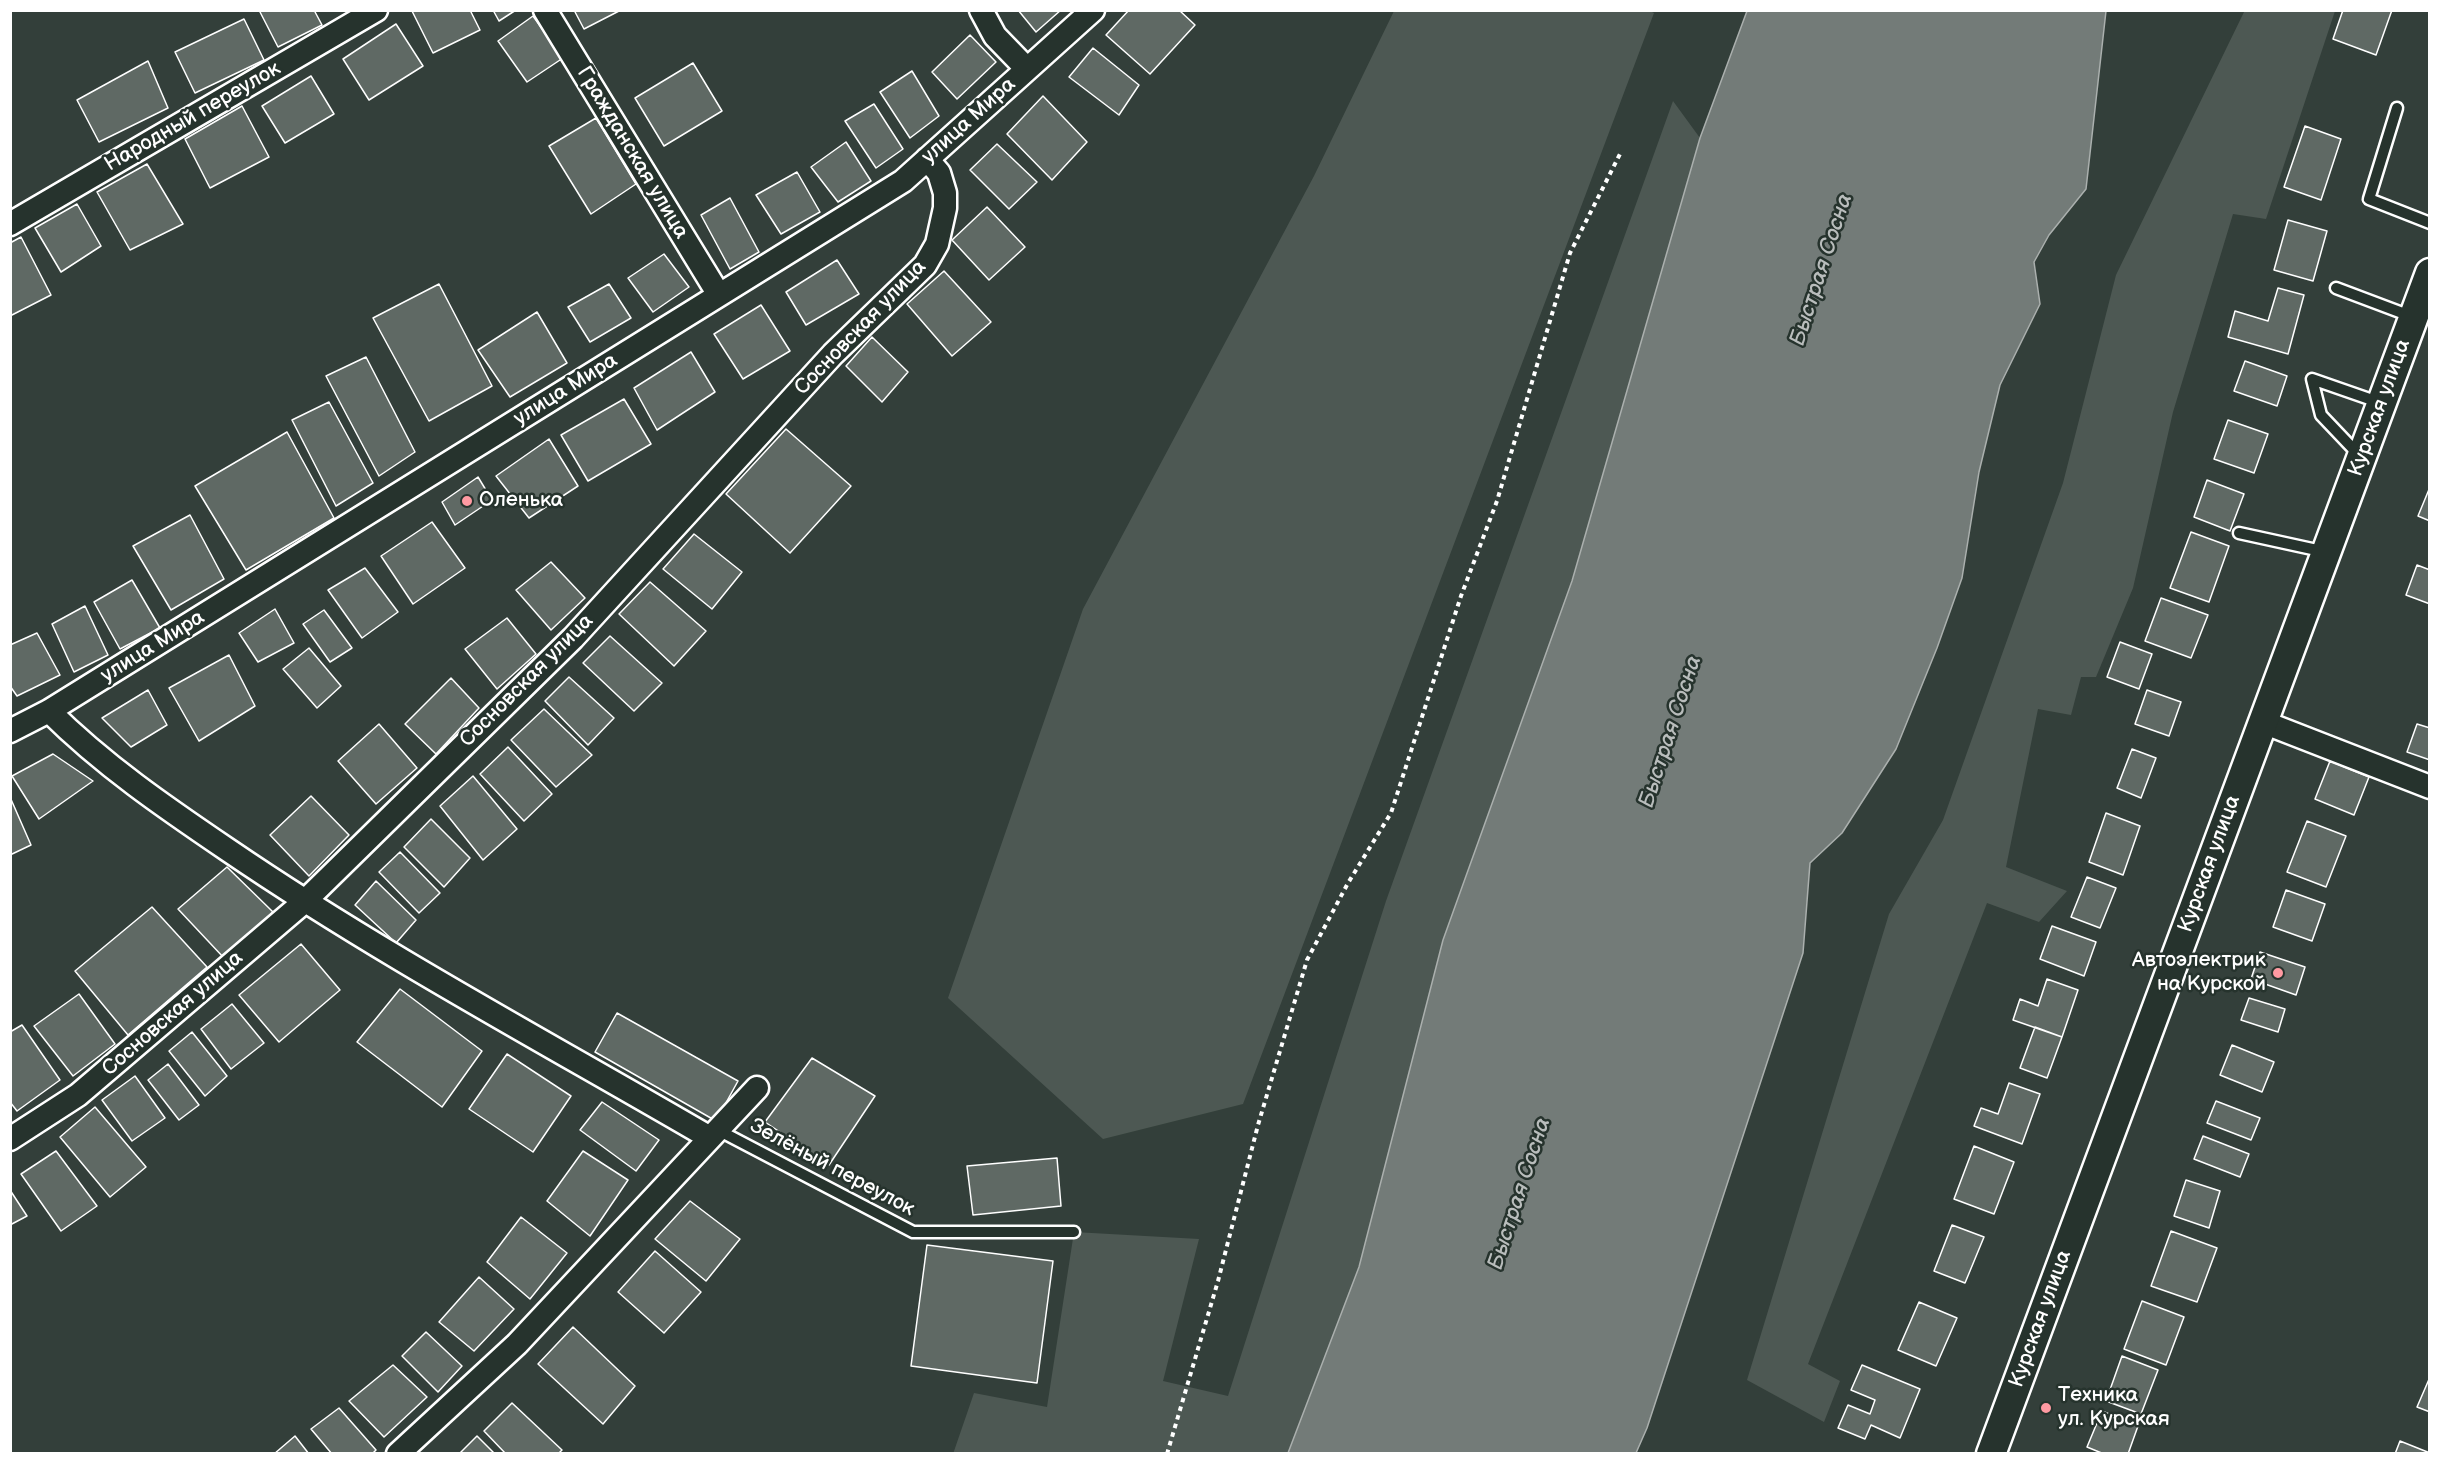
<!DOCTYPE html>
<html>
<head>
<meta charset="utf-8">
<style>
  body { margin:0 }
  #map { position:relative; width:2440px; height:1464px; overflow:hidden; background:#333f3a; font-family:"Balsamiq Sans",sans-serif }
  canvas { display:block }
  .frame { position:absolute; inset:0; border:12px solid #fff; pointer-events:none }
</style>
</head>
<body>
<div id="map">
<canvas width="2440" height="1464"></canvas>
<div class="frame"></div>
</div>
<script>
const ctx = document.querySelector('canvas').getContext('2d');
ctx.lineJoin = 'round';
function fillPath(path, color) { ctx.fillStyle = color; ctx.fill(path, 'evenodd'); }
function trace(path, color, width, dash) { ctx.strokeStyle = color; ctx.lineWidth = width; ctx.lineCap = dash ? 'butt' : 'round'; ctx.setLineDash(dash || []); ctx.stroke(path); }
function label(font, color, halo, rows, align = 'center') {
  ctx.font = font + ' "Balsamiq Sans",sans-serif'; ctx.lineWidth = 5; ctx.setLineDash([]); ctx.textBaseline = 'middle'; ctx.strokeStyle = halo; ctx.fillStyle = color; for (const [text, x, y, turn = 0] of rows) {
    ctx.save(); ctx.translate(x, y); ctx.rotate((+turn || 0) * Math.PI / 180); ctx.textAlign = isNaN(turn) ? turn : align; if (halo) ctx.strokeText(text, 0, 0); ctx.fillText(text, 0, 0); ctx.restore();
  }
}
const green = new Path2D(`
  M2245 10 2335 11 2266 219 2233 214 2173 412 2133 588 2096 677H2081L2071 715 2038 709 2006 867 2067 891 2039 922 1987 903 1808 1364 1840 1381 1824 1422 1747 1380 1889 914 1943 820 2063 483 2116 275Z
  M1650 11 1654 13 1243 1104 1103 1139 948 998 1083 609 1314 176 1394 11Z
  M1673 101 1700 138 1572 581 1443 940 1359 1267 1288 1453 953 1454 974 1393 1047 1407 1074 1232 1199 1239 1163 1381 1228 1396 1386 901Z`);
const water = new Path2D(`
  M1747 11H2106L2086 189 2049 235 2034 262 2040 304 2000 385 1979 472 1962 578 1937 648 1896 749 1842 833 1810 863 1803 953 1647 1428 1636 1453H1288L1359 1267 1443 940 1572 581 1700 138Z`);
const building = new Path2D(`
  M259 10H314L322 25 278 47Z
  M470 10 480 30 433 53 412 11Z
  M493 10H516L499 21Z
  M574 10H618L619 11 584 29Z
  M1018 10H1061L1036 32Z
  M1129 10H1179L1195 25 1150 74 1106 35Z
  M2343 10H2392L2376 55 2333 39Z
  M533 16 563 58 527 82 498 41Z
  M244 19 264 60 195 93 175 52Z
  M396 24 423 66 369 100 343 59Z
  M970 35 996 62 957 99 932 72Z
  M1093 48 1139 85 1119 115 1069 77Z
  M148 61 168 108 99 142 77 100Z
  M693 63 722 111 664 146 635 98Z
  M912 71 939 116 910 138 880 92Z
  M311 76 334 114 285 143 262 106Z
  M1043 96 1087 142 1052 180 1007 134Z
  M874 104 903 149 876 168 845 121Z
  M242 106 269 157 210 188 185 139Z
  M596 118 636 184 591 214 549 146Z
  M2305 126 2341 139 2321 200 2284 187Z
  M846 142 871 181 838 202 811 167Z
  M997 144 1037 182 1009 209 970 170Z
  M147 164 183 224 130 250 97 192Z
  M797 172 820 212 781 234 756 195Z
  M730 198 759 252 730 269 701 215Z
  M77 204 101 246 61 272 35 228Z
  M987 207 1025 247 989 280 952 240Z
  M2288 220 2327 231 2313 281 2274 270Z
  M21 237 51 295 10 316V243Z
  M664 254 689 287 653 312 628 278Z
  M837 260 859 294 806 325 786 292Z
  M944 271 991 322 952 356 907 304Z
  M439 284 492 386 429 421 373 318Z
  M609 284 631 318 590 342 568 307Z
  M2278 288 2304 295 2288 354 2228 337 2235 311 2268 321Z
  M761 305 790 351 743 379 714 334Z
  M537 312 567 363 510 397 478 350Z
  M872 337 908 372 882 402 846 366Z
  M691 352 715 392 657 430 634 388Z
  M366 357 415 452 379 476 326 376Z
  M2245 361 2287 376 2277 406 2234 391Z
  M624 399 651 444 588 481 561 435Z
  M329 402 373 483 336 506 292 420Z
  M2228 420 2268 434 2254 473 2214 459Z
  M786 429 851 486 790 553 726 494Z
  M287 432 334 518 246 570 195 486Z
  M549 439 578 486 529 518 496 476Z
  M478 477 492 500 455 525 442 502Z
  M2207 480 2244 494 2230 531 2194 517Z
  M2430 487V521L2418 516Z
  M190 515 224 579 171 610 133 546Z
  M432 522 465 568 413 604 381 556Z
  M2191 532 2229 546 2209 602 2170 588Z
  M694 534 742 572 712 609 663 569Z
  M551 562 585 598 551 630 516 590Z
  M2417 565 2430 570V604L2406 595Z
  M365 568 398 612 362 638 328 590Z
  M132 580 160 628 120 649 94 602Z
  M650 582 706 631 674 666 619 614Z
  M2161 598 2208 615 2191 658 2145 641Z
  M85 606 108 655 74 672 52 624Z
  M275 609 294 643 258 662 239 633Z
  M324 610 352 648 330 662 303 624Z
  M507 618 536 654 497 689 465 649Z
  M37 633 60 675 17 696 10 686V645Z
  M610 636 662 683 634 711 583 663Z
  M2120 642 2152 654 2139 689 2107 677Z
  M309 648 341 686 317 708 283 669Z
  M229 655 255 706 199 741 169 688Z
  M569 677 614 718 588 745 545 701Z
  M451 678 479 708 436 754 405 724Z
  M148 690 167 725 131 747 102 718Z
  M2147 690 2181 702 2169 736 2135 724Z
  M544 709 592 755 556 787 511 740Z
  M379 724 417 768 376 804 338 761Z
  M2417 724 2430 728V760L2407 752Z
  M508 747 552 794 524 821 480 774Z
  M2132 749 2156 758 2141 798 2117 788Z
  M53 754 93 781 39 819 12 776Z
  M2330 761 2369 777 2354 815 2315 799Z
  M473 776 517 829 483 860 440 806Z
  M311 796 349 835 309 876 270 835Z
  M10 797 31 845 10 855Z
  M2106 813 2140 826 2123 875 2089 862Z
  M431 819 470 858 444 887 404 847Z
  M2307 821 2346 836 2326 887 2287 872Z
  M400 852 440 893 419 913 379 872Z
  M227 867 273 912 224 958 178 909Z
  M2087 877 2116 888 2100 928 2071 917Z
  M376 881 416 920 396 943 355 905Z
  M2286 890 2325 904 2312 941 2273 927Z
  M152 907 207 967 128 1035 75 971Z
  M2052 926 2096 942 2084 976 2040 959Z
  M301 944 340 990 279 1042 239 995Z
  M2260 952 2305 967 2296 995 2251 979Z
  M2047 979 2078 990 2062 1037 2013 1020 2020 999 2038 1006Z
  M400 989 482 1051 442 1107 357 1042Z
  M79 994 115 1044 73 1076 34 1026Z
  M2249 998 2285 1009 2278 1032 2241 1020Z
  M232 1004 264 1043 231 1069 201 1029Z
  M617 1013 738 1081 716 1121 595 1052Z
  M22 1025 60 1080 17 1111 10 1102V1032Z
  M2035 1027 2062 1037 2047 1078 2020 1068Z
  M192 1032 227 1076 205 1096 169 1051Z
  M2232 1045 2274 1062 2262 1092 2220 1075Z
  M507 1054 571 1096 533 1152 469 1109Z
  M812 1058 875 1096 829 1165 765 1122Z
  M168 1064 199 1105 179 1120 148 1080Z
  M135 1076 165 1118 132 1141 102 1100Z
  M2009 1083 2040 1094 2022 1144 1974 1126 1981 1108 1998 1114Z
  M2216 1101 2260 1118 2251 1140 2207 1123Z
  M602 1102 659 1140 636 1171 580 1130Z
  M95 1107 146 1167 110 1197 60 1137Z
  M2203 1136 2249 1154 2240 1177 2194 1159Z
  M1974 1146 2014 1162 1994 1214 1954 1199Z
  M56 1151 97 1206 61 1231 21 1174Z
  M583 1151 628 1180 590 1236 547 1201Z
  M1057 1158 1061 1206 973 1215 967 1166Z
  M2186 1180 2220 1191 2209 1228 2174 1216Z
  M10 1190 27 1216 10 1225Z
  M690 1201 740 1239 706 1281 655 1239Z
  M521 1217 567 1253 530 1299 487 1262Z
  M1952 1225 1984 1237 1965 1283 1934 1271Z
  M2171 1231 2217 1248 2197 1302 2151 1286Z
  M927 1245 1053 1261 1037 1383 911 1366Z
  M655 1251 701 1292 664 1333 618 1292Z
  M479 1277 514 1309 474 1351 439 1322Z
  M2142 1301 2184 1317 2166 1365 2124 1349Z
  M1919 1302 1957 1318 1936 1366 1898 1350Z
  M573 1327 635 1386 603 1424 538 1364Z
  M426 1332 462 1366 438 1392 402 1356Z
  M2122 1356 2158 1370 2141 1414 2106 1401Z
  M393 1365 427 1397 384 1437 349 1401Z
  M1862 1365 1920 1389 1900 1438 1871 1425 1865 1439 1838 1428 1848 1405 1870 1414 1875 1400 1851 1390Z
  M2430 1377V1412L2417 1407Z
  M512 1403 562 1450 558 1454H506L484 1431Z
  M339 1408 376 1450 372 1454H332L311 1429Z
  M2102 1411 2138 1426 2128 1454H2104L2087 1447Z
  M295 1436 309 1454H274Z
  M477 1436 495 1454H459Z
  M2400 1441 2430 1453V1454H2395Z`);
const path = new Path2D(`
  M1167 1454 1218 1281 1258 1125 1307 960 1348 883 1391 813 1461 596 1497 501 1570 253 1620 154`);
const service = new Path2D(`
  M2397 108 2369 199 2430 223
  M2336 288 2413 317
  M2359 455 2321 415 2312 379 2381 403
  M2239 533 2326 552
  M718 1130 913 1232H1074`);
const minor = new Path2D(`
  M545 10 719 295
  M981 10 995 36 1027 69
  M10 224 376 10
  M49 711C103 765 166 808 228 850 382 955 549 1044 710 1138
  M2263 722 2430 787
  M10 731 49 711 903 181 1093 10
  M10 1139 78 1095 304 902 573 638 833 354 925 265 937 244 945 208V193L939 173 927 159
  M398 1454 517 1344 757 1088`);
const tertiary = new Path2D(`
  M1991 1454 2430 273`);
const markers = [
  [467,501,6,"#ff9aa2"],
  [2278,973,6,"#ff9aa2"],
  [2046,1408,6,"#ff9aa2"]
];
const streetNames = [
  ["Народный переулок",193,117,-30],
  ["улица Мира",969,121,-42],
  ["Гражданская улица",632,153,59],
  ["Сосновская улица",861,328,-46],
  ["улица Мира",566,390,-32],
  ["Курская улица",2380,408,-70],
  ["улица Мира",153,647,-32],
  ["Сосновская улица",527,681,-45],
  ["Курская улица",2210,864,-70],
  ["Сосновская улица",173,1014,-41],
  ["Зелёный переулок",832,1168,28],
  ["Курская улица",2041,1319,-70]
];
const poiNames = [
  ["Оленька",479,501],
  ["Автоэлектрик",2266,961,"right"],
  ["на Курской",2266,985,"right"],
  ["Техника",2058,1396],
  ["ул. Курская",2058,1420]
];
const waterNames = [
  ["Быстрая Сосна",1822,270,-72],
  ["Быстрая Сосна",1671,732,-72],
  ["Быстрая Сосна",1520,1194,-72]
];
fillPath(green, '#4d5853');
fillPath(water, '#737b78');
trace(water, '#abb0ae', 1.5);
fillPath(building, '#5f6964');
trace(building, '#fff', 1.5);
trace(service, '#fff', 15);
trace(minor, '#fff', 27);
trace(tertiary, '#fff', 33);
trace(path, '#fff', 4, [4.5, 4.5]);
trace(service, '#26332d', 10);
trace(minor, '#26332d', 22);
trace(tertiary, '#26332d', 28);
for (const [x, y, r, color] of markers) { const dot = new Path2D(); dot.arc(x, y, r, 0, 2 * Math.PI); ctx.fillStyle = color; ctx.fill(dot); trace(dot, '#26332d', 2); }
label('21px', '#fff', '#26332d', streetNames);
label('21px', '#fff', '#26332d', poiNames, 'left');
label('italic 22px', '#b9bdbc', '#26332d', waterNames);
</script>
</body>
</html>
